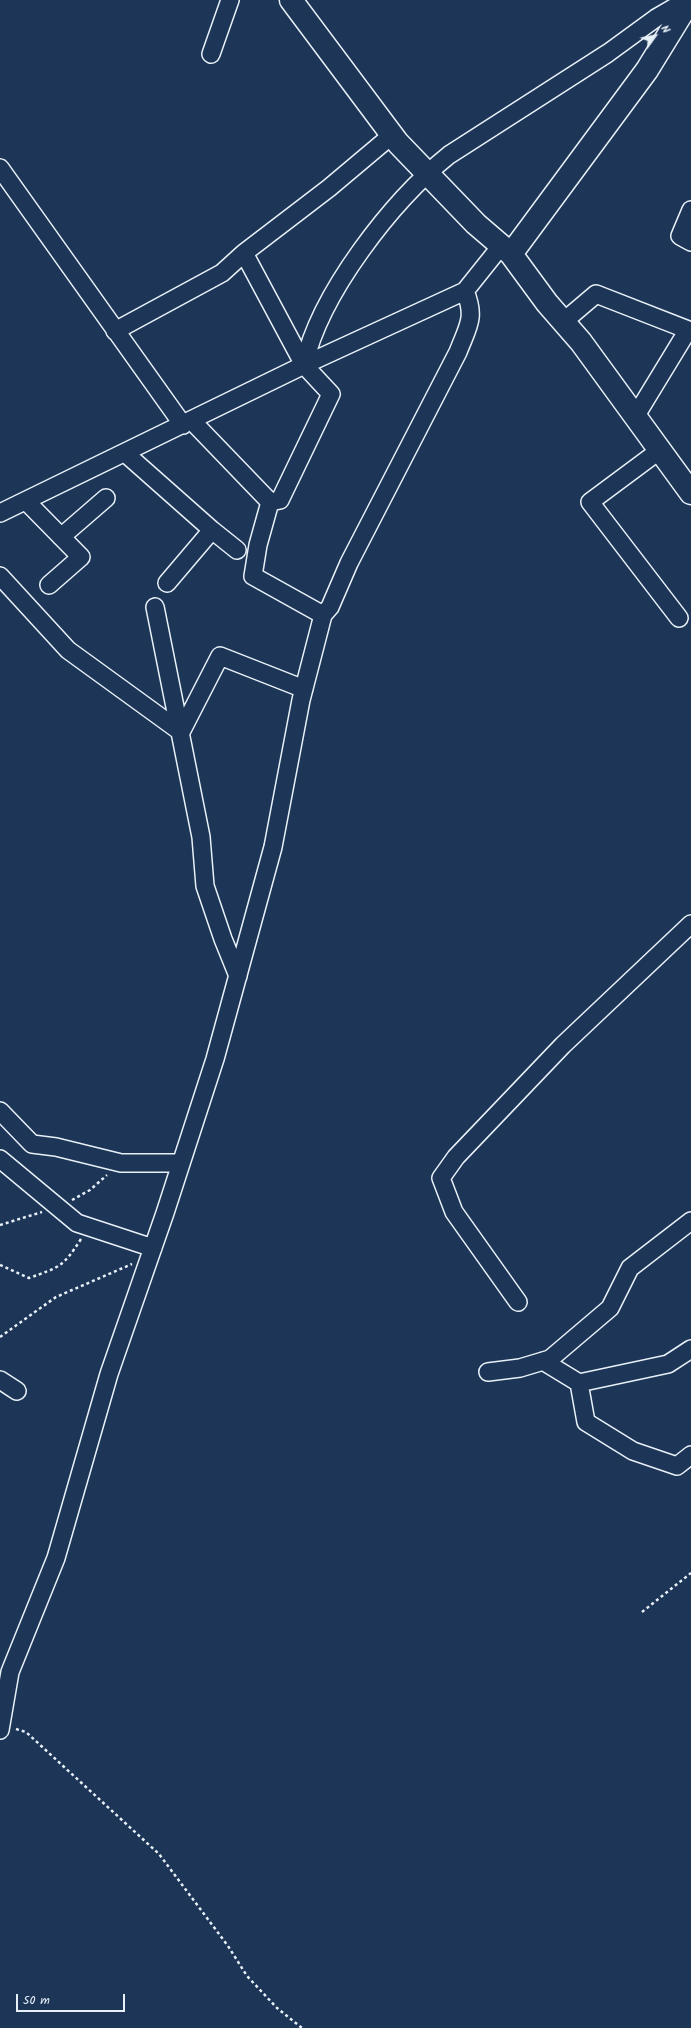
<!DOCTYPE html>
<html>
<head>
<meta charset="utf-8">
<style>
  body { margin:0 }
  #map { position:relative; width:691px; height:2028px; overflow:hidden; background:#1d3557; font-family:Kalam,sans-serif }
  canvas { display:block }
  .north { position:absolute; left:635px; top:16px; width:40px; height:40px; -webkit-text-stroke:3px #1d3557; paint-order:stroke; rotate:57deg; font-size:11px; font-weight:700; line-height:16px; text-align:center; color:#e8f1f8 }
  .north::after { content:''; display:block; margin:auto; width:14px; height:18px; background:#e8f1f8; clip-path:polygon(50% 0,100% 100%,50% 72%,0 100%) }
  .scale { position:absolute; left:16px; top:1994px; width:109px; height:18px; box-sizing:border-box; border:2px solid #e8f1f8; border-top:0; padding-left:5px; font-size:12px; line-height:14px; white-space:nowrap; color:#e8f1f8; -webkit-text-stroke:3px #1d3557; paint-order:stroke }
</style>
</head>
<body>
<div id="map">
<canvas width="691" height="2028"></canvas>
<div class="north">N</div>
<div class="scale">50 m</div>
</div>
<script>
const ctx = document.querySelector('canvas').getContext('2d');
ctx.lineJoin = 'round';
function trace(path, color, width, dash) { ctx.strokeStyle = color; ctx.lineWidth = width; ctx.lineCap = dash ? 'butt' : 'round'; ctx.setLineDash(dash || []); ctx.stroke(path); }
const path = new Path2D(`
  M72 1200 90 1190 107 1175
  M0 1225 42 1212
  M0 1265 29 1278C60 1267 63 1267 81 1239
  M0 1337 56 1297 132 1264
  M642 1612 691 1573
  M16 1729 26 1732 159 1854 228 1946 247 1976 277 2008 302 2028`);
const street = new Path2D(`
  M211 54 230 0
  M0 168 183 425
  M691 210 680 236 691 242
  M563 322 596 294 691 331
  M115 331 222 273 244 253
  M304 365C320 293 392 201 449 155L608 53 656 18 687 0
  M635 417 688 330
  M192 421 270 502 280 500 331 394 304 365 244 253 329 188 392 135
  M660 450 590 502 679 618
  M125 453 212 530 237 550
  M26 501 81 557 49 585
  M270 502 258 545 253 576 323 615
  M0 513 304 365 465 291 501 246
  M61 537 106 498
  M0 576 68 650 181 732 220 656 304 689
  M167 583 212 530
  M155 607 201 837 205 886 223 939 238 976
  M0 1111 32 1144 56 1147 121 1163H181
  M0 1159 77 1223 153 1248
  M518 1302 454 1212 441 1178 456 1157 563 1045 691 924
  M543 1361 579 1383 586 1422 633 1451 677 1466 691 1455
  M488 1372 520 1368 550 1359 610 1308 630 1268 691 1221
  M0 1380 17 1391
  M579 1383 668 1364 691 1349
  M0 1730 10 1672 56 1558 109 1374 165 1213 215 1059 273 847 301 700 323 615 330 607 349 563 458 352C468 326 476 318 465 291`);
const secondary = new Path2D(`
  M291 0 398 143 476 224 511 254 547 303 581 342 691 493
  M511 254 647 70 690 0`);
trace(street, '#e8f1f8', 20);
trace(secondary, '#e8f1f8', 25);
trace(path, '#e8f1f8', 2.5, [3, 3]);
trace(street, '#1d3557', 17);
trace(secondary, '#1d3557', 22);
</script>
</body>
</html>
